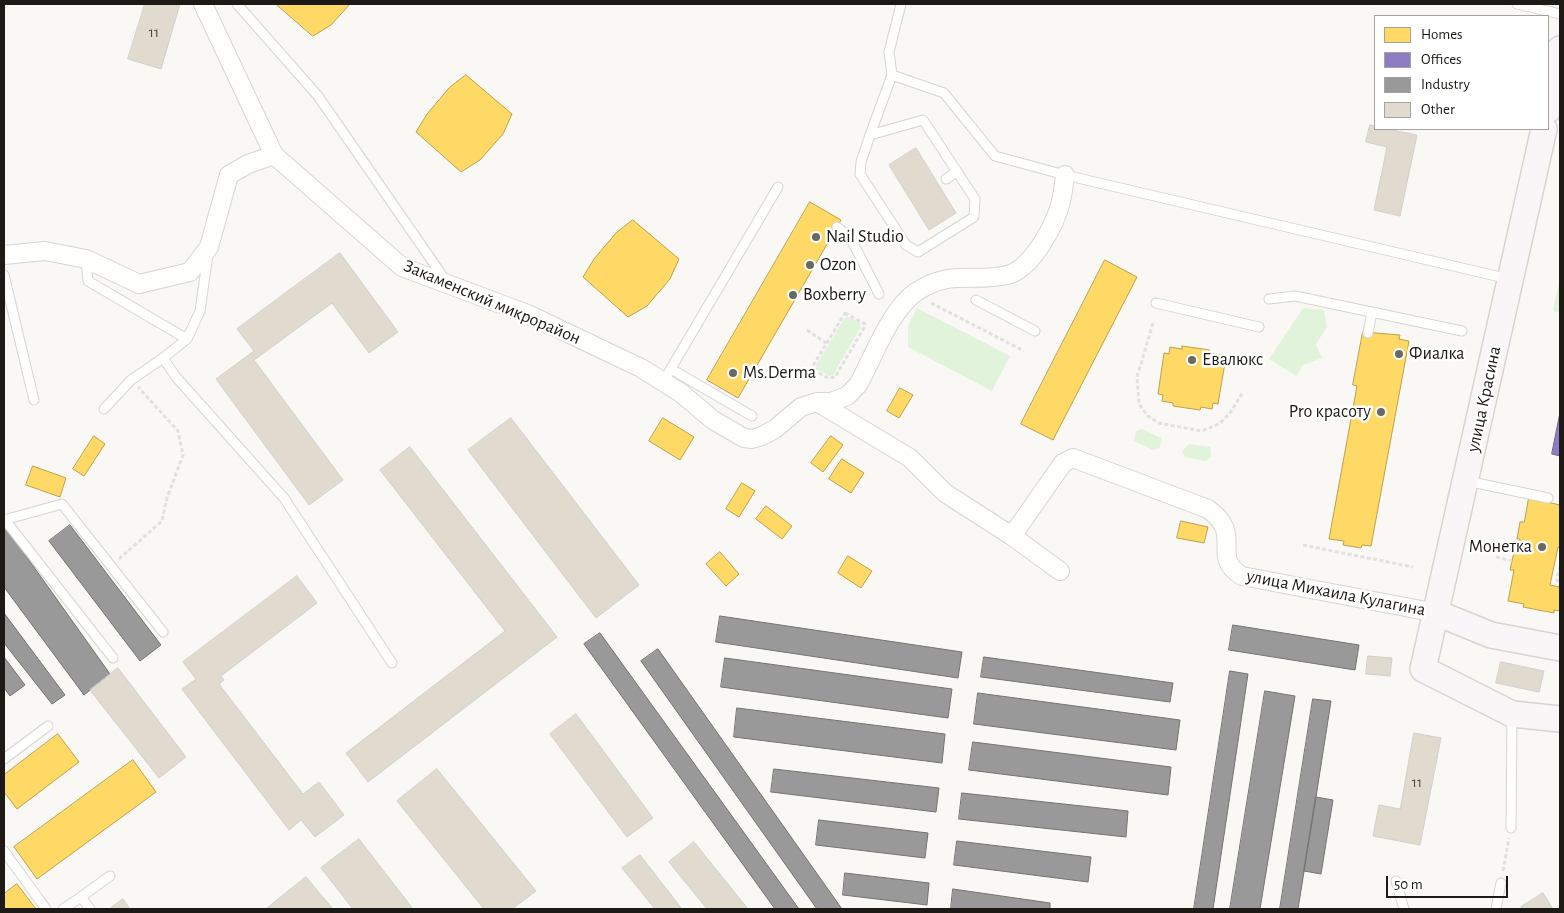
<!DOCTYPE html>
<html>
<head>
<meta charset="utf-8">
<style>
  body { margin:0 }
  #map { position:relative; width:1564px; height:913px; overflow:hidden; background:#faf8f4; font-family:"Alegreya Sans",sans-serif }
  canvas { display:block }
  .frame { position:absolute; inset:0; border:5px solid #1d1a15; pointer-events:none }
  .legend { position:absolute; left:1374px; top:15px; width:175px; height:115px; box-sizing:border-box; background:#fff; border:1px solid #a5a3a1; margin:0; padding:6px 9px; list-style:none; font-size:15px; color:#1d1a15 }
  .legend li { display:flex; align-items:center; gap:10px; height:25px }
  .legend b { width:25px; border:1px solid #a5a3a1 }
  .scale { position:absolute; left:1386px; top:876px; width:122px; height:22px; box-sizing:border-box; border:2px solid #1d1a15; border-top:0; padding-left:6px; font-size:15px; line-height:18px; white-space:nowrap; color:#1d1a15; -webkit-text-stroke:4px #fff; paint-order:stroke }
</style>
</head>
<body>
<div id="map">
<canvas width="1564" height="913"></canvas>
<div class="frame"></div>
<ul class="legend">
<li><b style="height:14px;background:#ffd966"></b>Homes</li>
<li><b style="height:14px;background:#8e7cc3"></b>Offices</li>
<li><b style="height:14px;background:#999"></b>Industry</li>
<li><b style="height:14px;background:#e1dbcf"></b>Other</li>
</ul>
<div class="scale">50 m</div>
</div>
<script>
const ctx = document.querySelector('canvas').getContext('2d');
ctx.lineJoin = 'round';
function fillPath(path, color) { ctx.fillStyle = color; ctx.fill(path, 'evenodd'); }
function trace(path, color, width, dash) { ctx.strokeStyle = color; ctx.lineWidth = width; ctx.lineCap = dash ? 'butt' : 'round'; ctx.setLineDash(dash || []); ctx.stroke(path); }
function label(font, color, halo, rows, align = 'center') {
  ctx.font = font + ' "Alegreya Sans",sans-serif'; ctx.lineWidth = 5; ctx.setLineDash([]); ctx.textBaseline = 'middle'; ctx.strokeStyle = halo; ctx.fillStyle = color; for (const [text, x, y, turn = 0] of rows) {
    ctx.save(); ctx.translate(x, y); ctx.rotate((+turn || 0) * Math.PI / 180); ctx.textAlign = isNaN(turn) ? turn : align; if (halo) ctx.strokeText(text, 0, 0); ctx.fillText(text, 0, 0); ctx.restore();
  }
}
const green = new Path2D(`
  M1560 277V313L1553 311Z
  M917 308 1010 356 992 391 908 347V326Z
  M1303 308 1324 310 1327 327 1316 344 1322 358 1303 365 1296 376 1269 359Z
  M846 316 860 323 861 327 833 375 829 376 817 369 816 365Z
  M1142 429 1161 438 1160 448 1153 450 1134 441 1136 431Z
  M1189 444 1210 447 1211 457 1205 461 1185 457 1182 451Z`);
const homes = new Path2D(`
  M276 4H350L331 25 313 36Z
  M466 75 512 114 503 134 480 160 461 172 416 132 427 114 449 88Z
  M810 202 841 220 738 398 707 380Z
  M633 220 679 259 670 279 647 306 628 317 583 277 594 259 616 233Z
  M1105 260 1137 277 1053 440 1021 424Z
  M1363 332 1400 335 1399 339 1409 341 1371 546 1362 545 1361 548 1343 545 1344 541 1329 539 1357 386 1353 385Z
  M1182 346 1210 350 1209 353 1221 355 1219 362 1225 363 1218 404 1213 403 1212 409 1201 407 1200 410 1173 406V403L1162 401 1163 395 1158 394 1164 353 1169 354 1170 347 1182 349Z
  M900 388 913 395 899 418 887 411Z
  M663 418 694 437 680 460 649 441Z
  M94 436 105 444 84 476 73 469Z
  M831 436 843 445 823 472 811 463Z
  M842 459 864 473 851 493 829 479Z
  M33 466 66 478 60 497 26 485Z
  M742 483 755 491 739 517 726 509Z
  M1529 498 1560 505V548L1558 547 1550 585 1560 587V611L1554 610V613L1523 607 1524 604 1508 601 1514 570H1510L1514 552 1518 553 1520 539H1517L1520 522H1524Z
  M766 506 792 526 782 539 756 519Z
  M1181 521 1208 527 1204 543 1177 538Z
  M720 552 739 574 726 586 706 564Z
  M848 556 872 571 861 588 838 573Z
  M58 734 79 762 17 809 4 792V775Z
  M133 760 156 792 37 879 14 847Z
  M17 884 36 909H4V894Z`);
const offices = new Path2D(`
  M1560 413V456L1552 454Z`);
const industry = new Path2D(`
  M4 525 110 674 84 695 4 587Z
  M70 525 161 645 140 661 49 541Z
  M4 613 65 695 52 704 4 643Z
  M720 616 962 652 958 678 716 642Z
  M1233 625 1359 645 1355 670 1229 650Z
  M600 633 799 909H775L584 644Z
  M658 649 842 909H817L641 661Z
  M4 657 25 685 10 696 4 688Z
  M984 657 1173 683 1170 702 981 677Z
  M725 658 952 689 948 718 721 687Z
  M1230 671 1248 674 1213 909H1194Z
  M1265 691 1295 696 1260 909H1230Z
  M978 693 1180 720 1176 750 974 724Z
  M1313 699 1331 701 1316 797 1298 909H1280Z
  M737 708 945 734 942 763 734 737Z
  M973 742 1171 767 1168 795 969 770Z
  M774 769 939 788 936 812 771 792Z
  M962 793 1128 811 1126 837 959 819Z
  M1316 797 1333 800 1321 874 1304 871Z
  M819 820 928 833 925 858 816 845Z
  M957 841 1091 857 1088 882 954 865Z
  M845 873 929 883 927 905 843 895Z
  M953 889 1050 903V909H951Z`);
const building = new Path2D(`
  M145 4H180L161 69 128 59Z
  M1370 125 1375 126V129H1387L1417 135 1400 216 1374 210 1387 147 1366 142Z
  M916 148 956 213 929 230 889 165Z
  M340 253 398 332 369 353 332 303 254 360 343 480 309 505 216 379 254 351 237 329Z
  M511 418 639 585 596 618 468 450Z
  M410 447 557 637 368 782 346 753 505 631 380 470Z
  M297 576 317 603 221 676 224 680 219 684 303 794 319 782 344 815 315 837 301 820 289 830 182 689 196 679 183 662Z
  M1368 656 1392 658 1390 676 1366 674Z
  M1501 662 1544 671 1539 692 1496 683Z
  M118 668 186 757 159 778 90 690Z
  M576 714 653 818 627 837 550 734Z
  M1414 733 1441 738 1420 845 1373 836 1379 805 1400 809Z
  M437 769 536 891 512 909H484L397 801Z
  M359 839 413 909H353L321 868Z
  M694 842 748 909H707L669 862Z
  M640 855 682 909H655L622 868Z
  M306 877 333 909H266Z
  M1543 893 1553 909H1523L1521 907Z
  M123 899 130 909H112L111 908Z`);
const path = new Path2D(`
  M931 303 1024 351
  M845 313 865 324 864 328 835 377 828 378 816 371 814 364Z
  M1153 323 1137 377 1139 404 1148 416 1159 423 1202 431 1219 424 1230 413 1243 392
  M807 330 826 343
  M1303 545 1413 567
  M1496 557 1512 561
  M119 559 162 521 167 498 183 455 178 431 138 387
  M1560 566 1557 580 1560 583
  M1503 871 1509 838`);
const lane = new Path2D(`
  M237 4 318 96 446 281
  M901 4 889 52 892 75 944 93 995 156 1065 175 1509 279
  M1517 4 1560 14
  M923 120 975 199 974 217 918 252 906 245 860 174 861 162 870 135Z
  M870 135 892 75
  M946 179 956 172
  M837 227 850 237 879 294
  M86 259 88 281 187 339
  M4 275 34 400
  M1269 299 1295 296 1462 331
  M976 300 1035 331
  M1156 303 1259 327
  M1368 333 1372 312
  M163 358 187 339 200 311 208 254
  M671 369 752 416
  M663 382 778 187
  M104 409 131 380 163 358 176 377 284 498 392 663
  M1467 481 1548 498
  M4 520 62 504 163 632
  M5 520 113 658
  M4 759 48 726
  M1511 828 1512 715
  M4 851 46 909
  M1396 881 1404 909
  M81 897 110 876
  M63 909 81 897 90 909
  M1496 909 1501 883`);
const street = new Path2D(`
  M203 4 274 155 402 267 530 315 641 368 681 393 713 420 744 438 752 439 762 436 775 429 801 407 817 402H831L847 396 858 385C873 358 890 310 916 292 950 269 972 283 1007 275 1031 270 1056 224 1061 201 1063 193 1064 184 1065 175
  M4 255 45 251 86 259 139 284 190 272 209 247 229 175 248 164 274 155
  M817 402 910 458 945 493 1012 536 1060 571
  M1012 536 1063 463 1073 458 1208 509C1245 535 1209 556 1242 576L1437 613`);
const secondary = new Path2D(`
  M1548 110 1560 49
  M1544 129 1423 669 1512 714 1560 719
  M1437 613 1491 635 1560 648`);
const markers = [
  [816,237,5,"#6a6863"],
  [810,265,5,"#6a6863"],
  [793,295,5,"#6a6863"],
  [1399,354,5,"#6a6863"],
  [1192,360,5,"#6a6863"],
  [733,373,5,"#6a6863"],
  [1381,412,5,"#6a6863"],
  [1542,547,5,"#6a6863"]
];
const numberNames = [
  ["11",154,32],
  ["11",1417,782]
];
const poiNames = [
  ["Nail Studio",826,237],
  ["Ozon",820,265],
  ["Boxberry",803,295],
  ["Фиалка",1409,354],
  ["Евалюкс",1202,360],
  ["Ms.Derma",743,373],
  ["Pro красоту",1371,412,"right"],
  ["Монетка",1532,547,"right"]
];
const streetNames = [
  ["Закаменский микрорайон",492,302,23],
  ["улица Красина",1484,399,-78],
  ["улица Михаила Кулагина",1336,593,11]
];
fillPath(green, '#e1f3db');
fillPath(homes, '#ffd966');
trace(homes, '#bba04e', 1);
fillPath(offices, '#8e7cc3');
trace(offices, '#6c5f8f', 1);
fillPath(industry, '#999');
trace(industry, '#747371', 1);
fillPath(building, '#e1dbcf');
trace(building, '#d1cfca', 1);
trace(lane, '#d7d5d0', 11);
trace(street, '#d7d5d0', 20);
trace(secondary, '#d7d5d0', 28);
trace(path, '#e0e0df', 3, [4, 2.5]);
trace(lane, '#fefefd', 9);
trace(street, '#fefefd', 18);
trace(secondary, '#faf6f7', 25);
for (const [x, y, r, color] of markers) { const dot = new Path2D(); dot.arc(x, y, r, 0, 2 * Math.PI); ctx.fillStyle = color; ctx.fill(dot); trace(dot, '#fff', 2); }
label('15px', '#4e4a44', null, numberNames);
label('18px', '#1d1a15', '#fff', poiNames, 'left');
label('18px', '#1d1a15', '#fff', streetNames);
</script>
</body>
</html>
